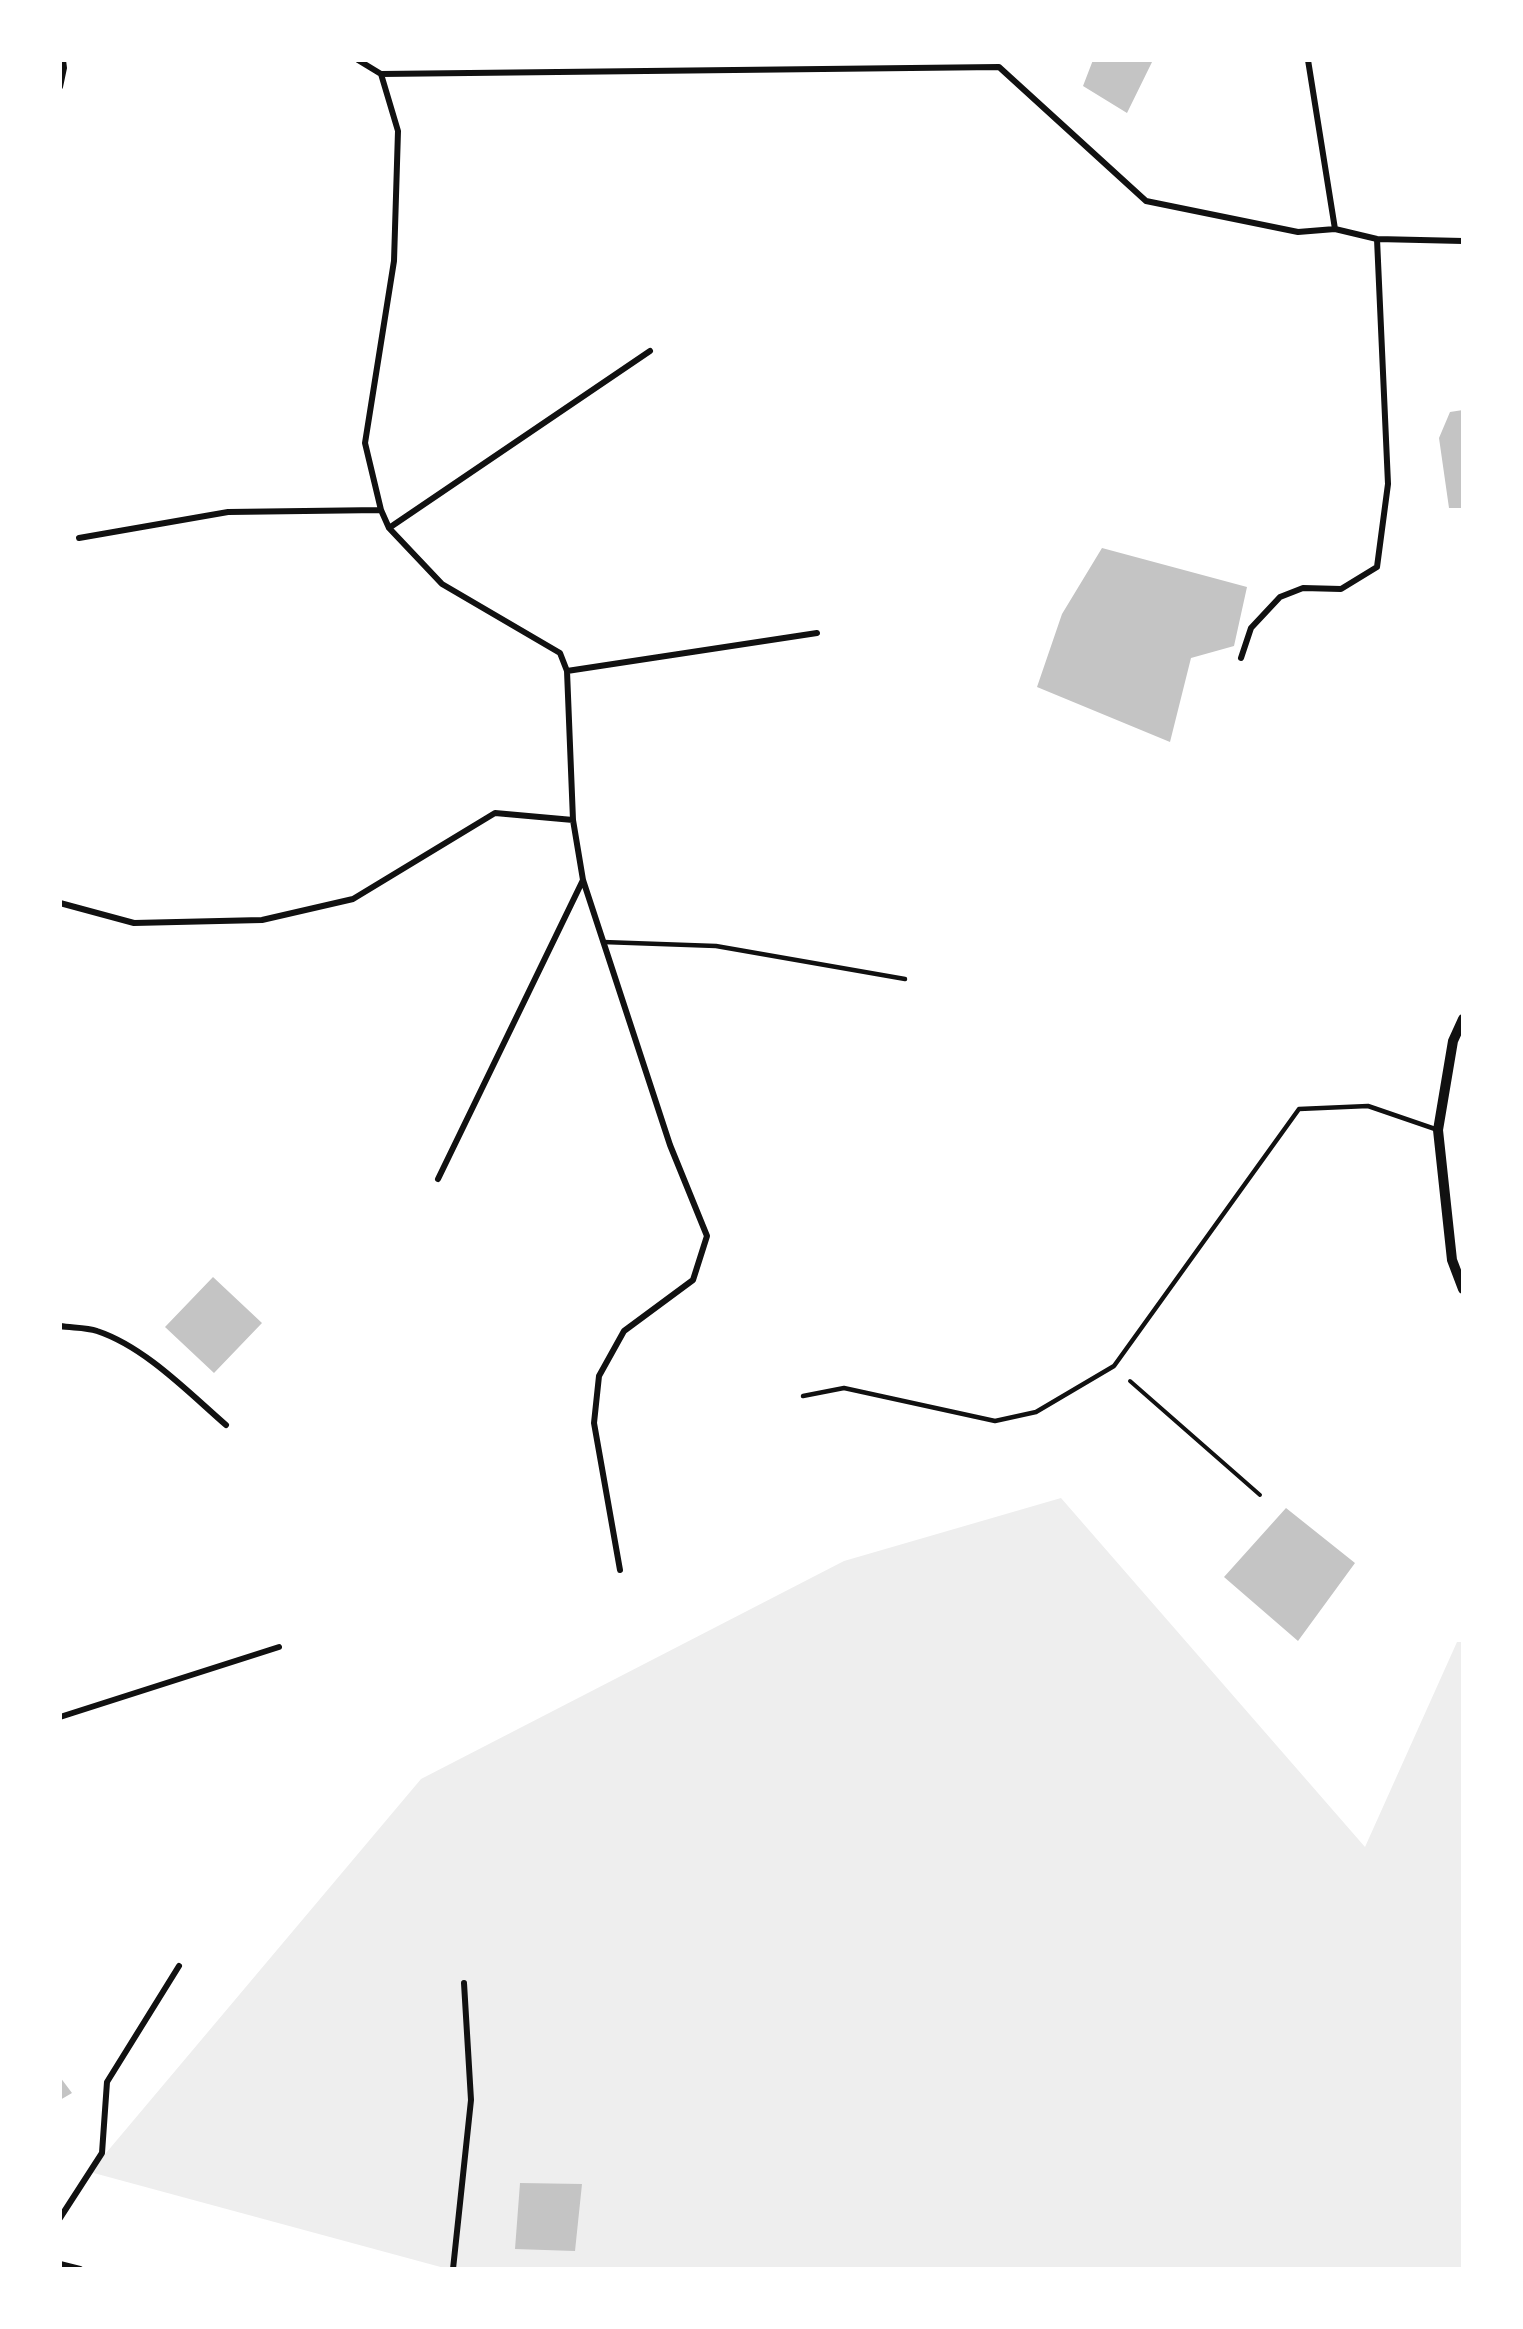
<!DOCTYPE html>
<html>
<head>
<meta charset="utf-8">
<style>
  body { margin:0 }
  #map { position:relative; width:1523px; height:2329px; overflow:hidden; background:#fff; font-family:Montserrat,sans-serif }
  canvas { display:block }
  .frame { position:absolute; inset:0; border:62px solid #fff; pointer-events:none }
</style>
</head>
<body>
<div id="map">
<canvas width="1523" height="2329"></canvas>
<div class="frame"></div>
</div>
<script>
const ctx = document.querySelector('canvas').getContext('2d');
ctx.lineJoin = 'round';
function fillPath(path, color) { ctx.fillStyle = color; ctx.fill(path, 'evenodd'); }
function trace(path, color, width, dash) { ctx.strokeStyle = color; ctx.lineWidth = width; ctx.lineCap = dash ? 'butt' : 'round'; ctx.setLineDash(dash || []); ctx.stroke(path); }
const green = new Path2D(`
  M1061 1498 1365 1847 1457 1642H1463V2269H448L90 2172 421 1779 844 1561Z`);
const building = new Path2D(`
  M1093 60H1153L1127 113 1083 86Z
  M1463 410V508H1449L1439 438 1450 412Z
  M1102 548 1247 587 1234 646 1191 658 1170 742 1037 687 1062 614Z
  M213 1277 262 1323 214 1373 165 1327Z
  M1286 1508 1355 1563 1298 1641 1224 1577Z
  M60 2077 72 2093 60 2100Z
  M520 2183 582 2184 575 2251 515 2249Z`);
const path = new Path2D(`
  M1130 1381 1260 1495`);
const service = new Path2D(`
  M603 942 716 946 905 979
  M803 1396 844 1388 995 1421 1036 1412 1114 1366 1299 1109 1368 1106 1438 1130`);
const minor = new Path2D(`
  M358 60 381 74 398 131 394 261 365 443 381 510 389 528 442 584 560 653 567 671 573 820 583 880 670 1145 707 1236 693 1280 624 1331 599 1376 594 1423 620 1570
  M1308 60 1335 229
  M381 74 999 67 1146 201 1298 232 1335 229 1377 239 1463 241
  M60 87 64 68 63 60
  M389 528 650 351
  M79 538 228 512 381 510
  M1241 658 1251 628 1280 597 1303 588 1341 589 1377 567 1388 484 1377 239
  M567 671 817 633
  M60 903 134 923 262 920 353 899 495 813 573 820
  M438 1179 583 880
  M60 1326C72 1328 86 1327 97 1331 145 1347 188 1392 226 1425
  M60 1717 279 1647
  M60 2218 102 2153 107 2082 179 1966
  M60 2264 80 2269
  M453 2269 471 2100 464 1983`);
const tertiary = new Path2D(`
  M1463 1019 1453 1041 1438 1130 1452 1260 1463 1289`);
fillPath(green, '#eee');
fillPath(building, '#c4c4c4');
trace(path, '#111', 4);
trace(service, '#111', 4.5);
trace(minor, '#111', 6);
trace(tertiary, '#111', 10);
</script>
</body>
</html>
